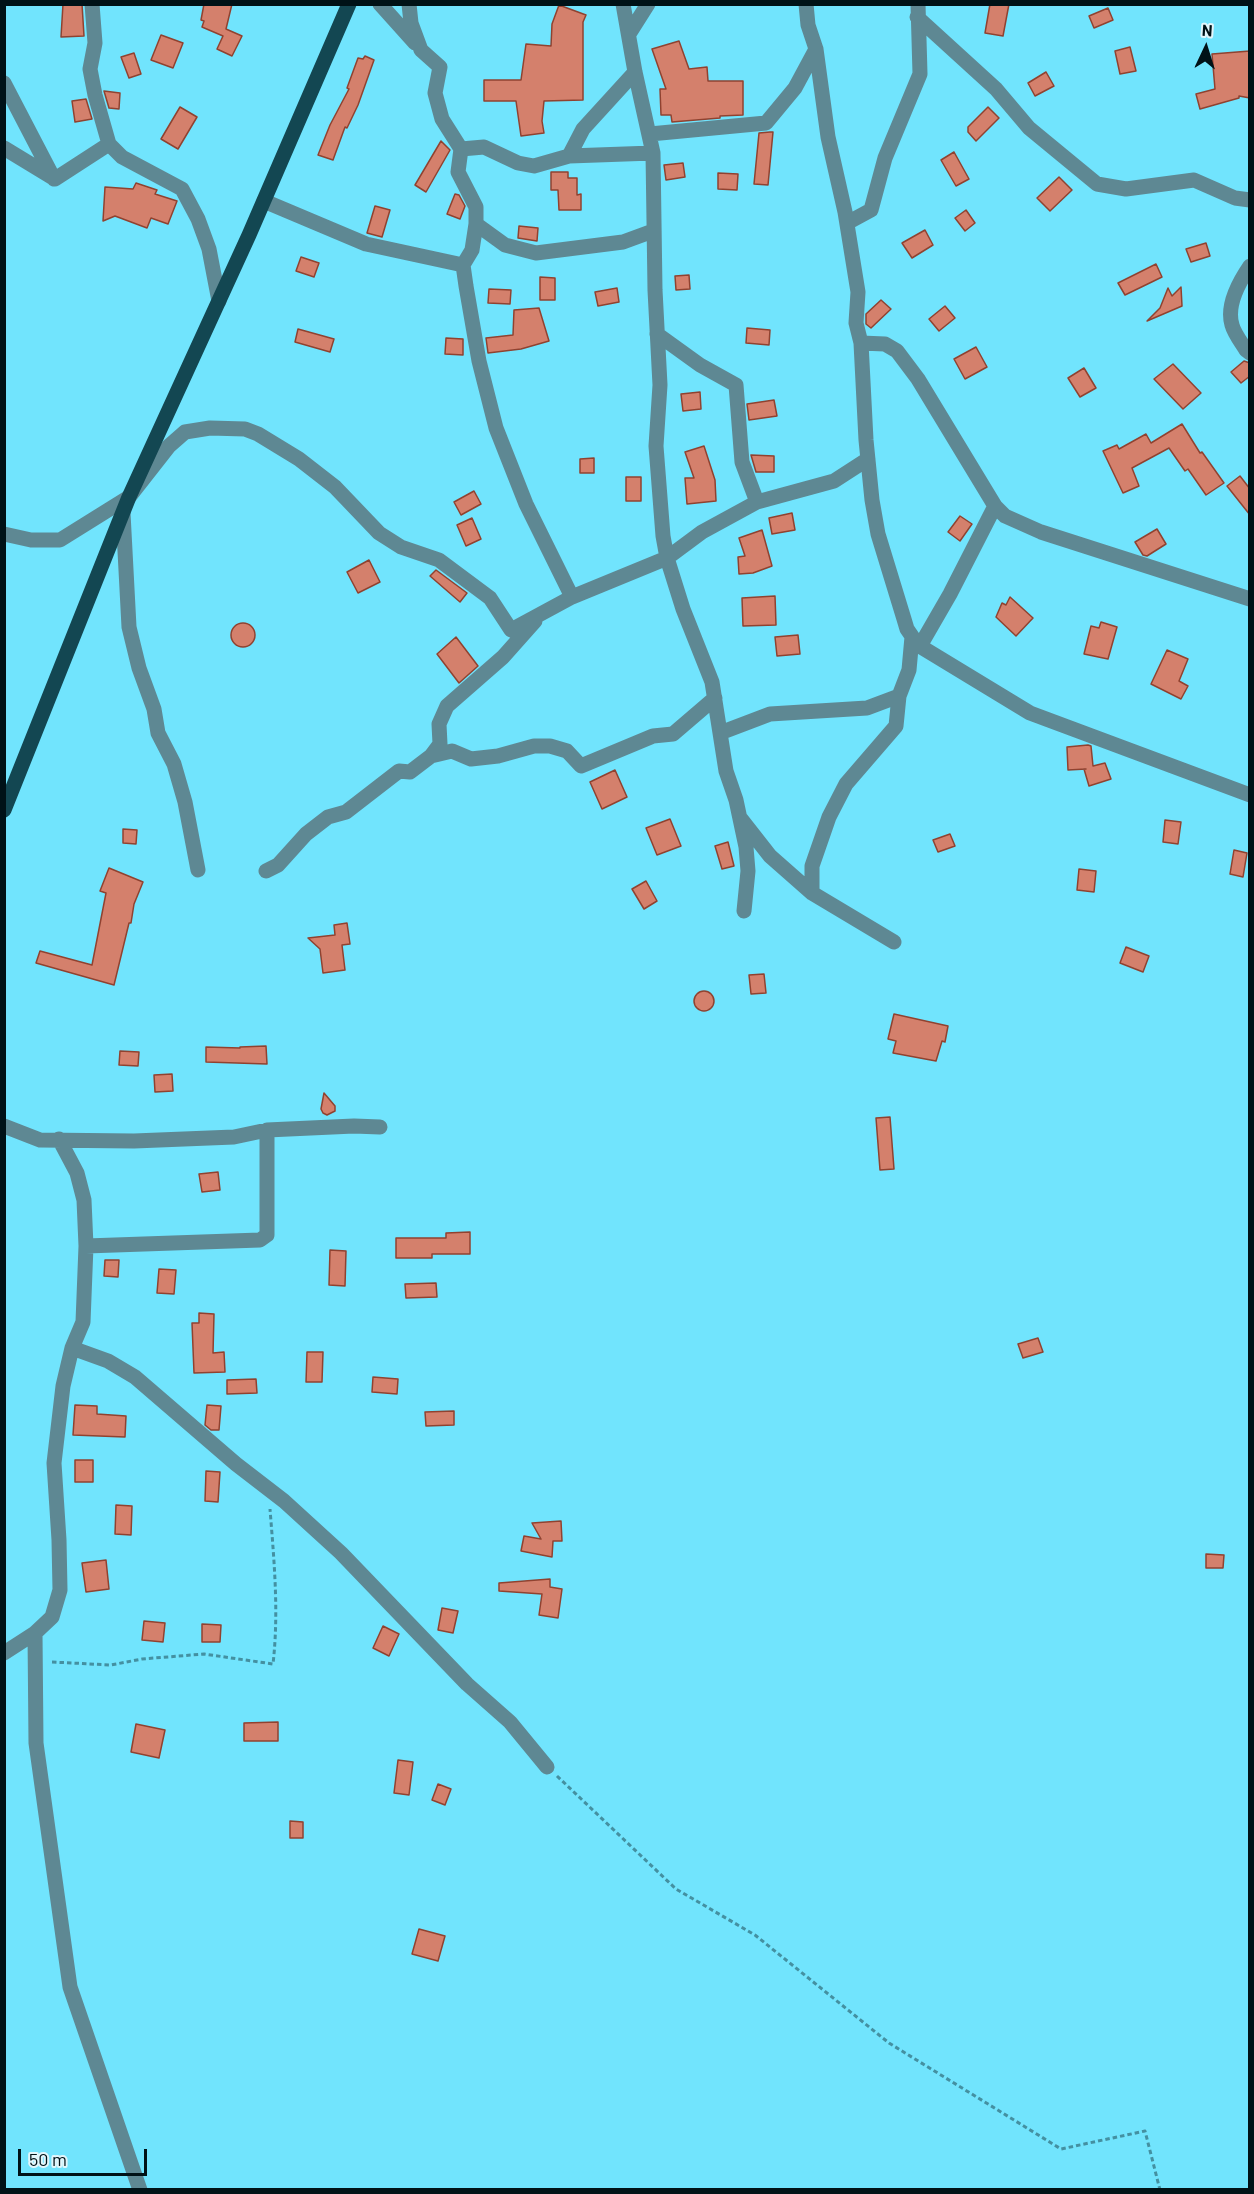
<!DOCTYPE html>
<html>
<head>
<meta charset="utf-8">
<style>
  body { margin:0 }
  #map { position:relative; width:1254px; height:2194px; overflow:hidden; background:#71e4fd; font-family:Barlow,sans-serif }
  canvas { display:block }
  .frame { position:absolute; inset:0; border:6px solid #001217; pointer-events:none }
  .north { position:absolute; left:1176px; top:18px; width:60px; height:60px; -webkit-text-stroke:4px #e2f6fb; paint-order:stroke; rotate:4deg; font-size:16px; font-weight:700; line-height:24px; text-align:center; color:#001217 }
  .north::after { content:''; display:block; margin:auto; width:21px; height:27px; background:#001217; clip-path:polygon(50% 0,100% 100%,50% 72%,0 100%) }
  .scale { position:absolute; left:18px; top:2149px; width:129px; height:27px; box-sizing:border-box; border:3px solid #001217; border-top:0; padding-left:8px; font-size:18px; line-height:21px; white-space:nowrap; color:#001217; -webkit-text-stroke:4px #e2f6fb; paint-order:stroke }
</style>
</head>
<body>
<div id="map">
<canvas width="1254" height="2194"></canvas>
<div class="frame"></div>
<div class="north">N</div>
<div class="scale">50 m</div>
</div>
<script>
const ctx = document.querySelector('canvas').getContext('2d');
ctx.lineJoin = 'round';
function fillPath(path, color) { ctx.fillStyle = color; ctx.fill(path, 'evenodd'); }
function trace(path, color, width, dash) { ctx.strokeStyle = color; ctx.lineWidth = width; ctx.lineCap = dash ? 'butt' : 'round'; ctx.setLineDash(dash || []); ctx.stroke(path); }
const building = new Path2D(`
  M63 4H82L84 36 61 37Z
  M204 4H232L226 29 242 36 232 56 217 49 223 36 202 27 204 21 201 20Z
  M990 4H1009L1003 36 985 33Z
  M559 5 586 15 583 22V100L544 101 542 121 544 133 521 136 516 101H484V80H521L526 44 551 46 552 24Z
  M1108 8 1113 20 1094 28 1089 16Z
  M161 35 183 43 173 68 151 60Z
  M679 41 689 69 707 67 708 81H743V115L720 116V118L672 122 671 115H661L660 89H666L652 49Z
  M1130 47 1136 71 1120 74 1115 51Z
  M1250 51V98L1239 96V98L1200 109 1196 94 1215 89 1212 54Z
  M134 53 141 74 129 78 121 57Z
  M365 56 374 60 358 105 347 128 345 127 333 160 318 155 330 125 349 89 347 88 358 58 363 59Z
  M1046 72 1054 86 1035 96 1028 83Z
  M104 91 120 93 119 109 109 108Z
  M86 99 92 119 75 122 72 101Z
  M180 107 197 117 178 149 161 139Z
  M988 107 999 118 976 141 968 132V127Z
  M770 132H773L768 185 754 184 759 133Z
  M441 141 450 150 426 192 415 185Z
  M954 152 969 179 956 186 941 160Z
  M683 163 685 177 666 180 664 165Z
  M551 172H568V178H577V195L581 194V210H559L558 190H551Z
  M718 173 738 174 737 190 718 189Z
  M1059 177 1072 190 1050 211 1037 198Z
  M136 183 157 190 155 194 177 201 168 224 151 218 147 228 115 216 103 221 105 187 133 189Z
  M455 194 459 195 465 206 460 219 447 214Z
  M375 206 390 210 382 237 367 233Z
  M966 210 975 223 965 231 955 218Z
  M519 226 538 228 537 241 518 238Z
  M925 230 933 245 912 258 902 243Z
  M1206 243 1210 256 1191 262 1186 249Z
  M301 257 319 263 314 277 296 271Z
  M1156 264 1162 277 1125 295 1118 283Z
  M689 275 690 289 676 290 675 276Z
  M540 277 555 278V300H540Z
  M1181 287 1182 306 1147 321 1160 308 1168 288 1172 296Z
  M617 288 619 302 598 306 595 292Z
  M489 289 511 290 510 304 488 303Z
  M881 300 891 309 871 328 866 324V314Z
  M945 306 955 318 939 331 929 319Z
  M539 308 549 341 521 349 488 353 486 338 513 335 514 310Z
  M747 328 770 330 769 345 746 343Z
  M298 329 334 339 330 352 295 342Z
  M446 338 463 339V355L445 354Z
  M976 347 987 367 965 379 954 359Z
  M1244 361 1250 363V376L1241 383 1231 372Z
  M1173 364 1201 393 1183 409 1154 379Z
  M1084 368 1096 388 1080 397 1068 378Z
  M700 392 701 409 683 411 681 394Z
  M774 400 777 416 749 420 747 404Z
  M1182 424 1200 453 1202 452 1224 483 1206 495 1188 469 1185 471 1169 448 1132 468 1139 486 1123 493 1103 451 1117 445 1119 449 1146 434 1151 443Z
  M704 446 715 480 716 501 687 504 685 478H694L685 452Z
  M751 455 774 456V472H756Z
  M594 458V473H580V459Z
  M1240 476 1250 489V515L1227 486Z
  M626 477H641V501H626Z
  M474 491 481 504 461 515 454 502Z
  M792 513 795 530 772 534 769 518Z
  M960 516 972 524 960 541 948 532Z
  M472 518 481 539 466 546 457 525Z
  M1157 529 1166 544 1147 556 1143 555 1135 542Z
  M762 530 772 566 753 573 739 574 738 557 745 556 739 538Z
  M369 560 380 582 358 593 347 572Z
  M436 570 467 593 460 602 430 576Z
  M775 596 776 625 743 626 742 598Z
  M1010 597 1033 618 1016 636 996 617 1002 603 1006 605Z
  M1101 622 1117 627 1108 659 1084 654 1091 626 1099 628Z
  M231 635a12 12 0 1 1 24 0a12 12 0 1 1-24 0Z
  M798 635 800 654 777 656 775 637Z
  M456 637 478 666 459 683 437 654Z
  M1167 650 1188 659 1179 681 1188 686 1181 699 1151 684Z
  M1088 745 1091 746 1093 766 1105 763 1111 779 1089 786 1084 769H1086L1068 770 1067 747Z
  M615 770 627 797 602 809 590 782Z
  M670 819 681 846 657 855 646 828Z
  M1165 820 1181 822 1178 844 1163 842Z
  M123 829 137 830 136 844 123 843Z
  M950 834 955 846 938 852 933 840Z
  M728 842 734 866 722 869 715 846Z
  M1234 850 1247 853 1243 877 1230 874Z
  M109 868 143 882 134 904 131 923H129L114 985 36 963 40 951 92 965 106 893 100 891Z
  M1079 869 1096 871 1094 892 1077 890Z
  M646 881 657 901 644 909 632 889Z
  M347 923 350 944 342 945 345 970 323 973 320 949 308 938 335 935 334 925Z
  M1126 947 1149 956 1143 972 1120 963Z
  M764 974 766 993 751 994 749 975Z
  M694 1001a10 10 0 1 1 20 0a10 10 0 1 1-20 0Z
  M894 1014 948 1026 945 1042 942 1041 936 1061 893 1053 896 1041 888 1039Z
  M266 1046 267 1064 206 1062V1047L240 1048V1047Z
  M120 1051 139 1052 138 1066 119 1065Z
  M172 1074 173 1091 155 1092 154 1075Z
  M324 1093 335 1106V1111L327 1115 323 1113 321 1109Z
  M890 1117 894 1169 880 1170 876 1118Z
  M218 1172 220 1190 202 1192 199 1174Z
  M470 1232V1254H432V1258H396V1238H446V1233Z
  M330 1250 346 1251 345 1286 329 1285Z
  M105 1260H119L118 1277 104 1276Z
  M159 1269 176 1270 174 1294 157 1293Z
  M436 1283 437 1297 406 1298 405 1284Z
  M199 1313 214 1314 213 1353 224 1352 225 1372 194 1373 192 1323H199Z
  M1038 1338 1043 1352 1023 1358 1018 1344Z
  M307 1352H323L322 1382H306Z
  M373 1377 398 1379 397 1394 372 1392Z
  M256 1379 257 1393 227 1394V1380Z
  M75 1405 97 1406V1414L126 1416 125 1437 73 1435Z
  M207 1405 221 1406 219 1430H211L205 1425Z
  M454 1411V1425L426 1426 425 1412Z
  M75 1460H93V1482H75Z
  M206 1471 220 1472 218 1502 205 1501Z
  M116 1505 132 1506 131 1535 115 1534Z
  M561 1521 562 1541H553L552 1557 521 1551 524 1536 541 1539 532 1523Z
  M1206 1554 1224 1555 1223 1568H1206Z
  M106 1560 109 1589 86 1592 82 1563Z
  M550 1579V1587L562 1589 558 1618 539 1615 542 1594 499 1591V1583Z
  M442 1608 458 1611 453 1633 438 1630Z
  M144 1621 165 1623 163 1642 142 1640Z
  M202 1624 221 1625 220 1642H202Z
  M383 1626 399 1634 389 1656 373 1648Z
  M278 1722V1741H244V1723Z
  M136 1724 165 1730 159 1758 131 1752Z
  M398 1760 413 1762 409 1795 394 1793Z
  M438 1784 451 1789 445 1805 432 1800Z
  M290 1821 303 1822V1838H290Z
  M419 1929 445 1936 438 1961 412 1954Z`);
const path = new Path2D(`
  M52 1662 111 1665 142 1659 204 1654 273 1664C279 1612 274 1560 270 1509
  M557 1776 676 1889 755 1935 889 2043 1061 2149 1145 2131 1160 2190`);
const street = new Path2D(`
  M92 4 95 43 90 69 95 95 109 144 122 157 182 189 198 219 209 249 219 301
  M380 4 415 43
  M409 4 411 23 421 50 440 67 435 93 442 119 461 149 458 172 476 207V224L472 250 463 265 466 286 479 361 496 428 526 504 572 597
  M623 4 635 72 653 153 655 290 660 385 656 446 663 536 667 558 683 609 712 682 726 771 736 800 746 847 748 871 744 911
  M806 4 808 25 816 49 828 137 845 212 858 292 856 323 861 343 866 440 872 500 878 534 904 619 907 629 918 645 1030 713 1250 795
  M917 17 996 89 1029 128 1097 184 1126 189 1194 180 1235 198 1250 200
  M629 34 648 4
  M4 83 54 179
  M650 134 766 123 795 88 816 49
  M4 148 55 179 109 144
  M461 149 484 147 518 163 534 166 569 156 653 153
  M569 156 583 129 635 72
  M264 201 366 244 463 265
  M847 223 871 210 885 158 920 74 918 4
  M476 224 505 245 536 253 623 242 653 231
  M1250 266C1239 282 1226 305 1232 325 1234 333 1241 342 1246 350L1250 353
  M657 334 700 365 736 385 742 462 757 502
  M861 343 885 344 897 351 918 379 995 506 1005 516 1041 532 1250 599
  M123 513 129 627 139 668 154 709 158 733 174 764 185 802 198 870
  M4 534 31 540H60L129 497 169 446 185 432 210 428 245 429 258 434 299 459 335 487 379 533 401 547 439 560 490 598 511 630 572 597 667 558 702 532 757 502 834 481 868 459
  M920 646 950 594 995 506
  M720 733 770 714 867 708 899 696
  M431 756 452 751 471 759 498 756 534 746H550L567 751 581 766 653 736 673 734 715 698
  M741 819 770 856 812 893 894 942
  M266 871 278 865 306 834 328 817 346 812 399 771 410 772 431 756 440 744 439 724 447 706 503 657 535 621
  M812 893V866L829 817 846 784 896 726 899 696 909 670 912 637
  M4 1126 40 1140 134 1141 234 1137 267 1130 354 1126 380 1127
  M86 1246 260 1240 267 1235V1130
  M72 1348 108 1361 135 1377 236 1464 284 1501 341 1553 467 1684 510 1722 547 1767
  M35 1633 36 1743 70 1987 140 2190
  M4 1653 35 1633 52 1617 60 1590 59 1540 54 1463 63 1386 72 1348 83 1322 86 1246 84 1200 77 1173 59 1139`);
const primary = new Path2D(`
  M4 810 129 497 249 235 349 4`);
fillPath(building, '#d4806c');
trace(building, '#904230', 1.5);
trace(path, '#4490a1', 3, [4.5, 3]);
trace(street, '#5e8893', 15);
trace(primary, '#134752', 15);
</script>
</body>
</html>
